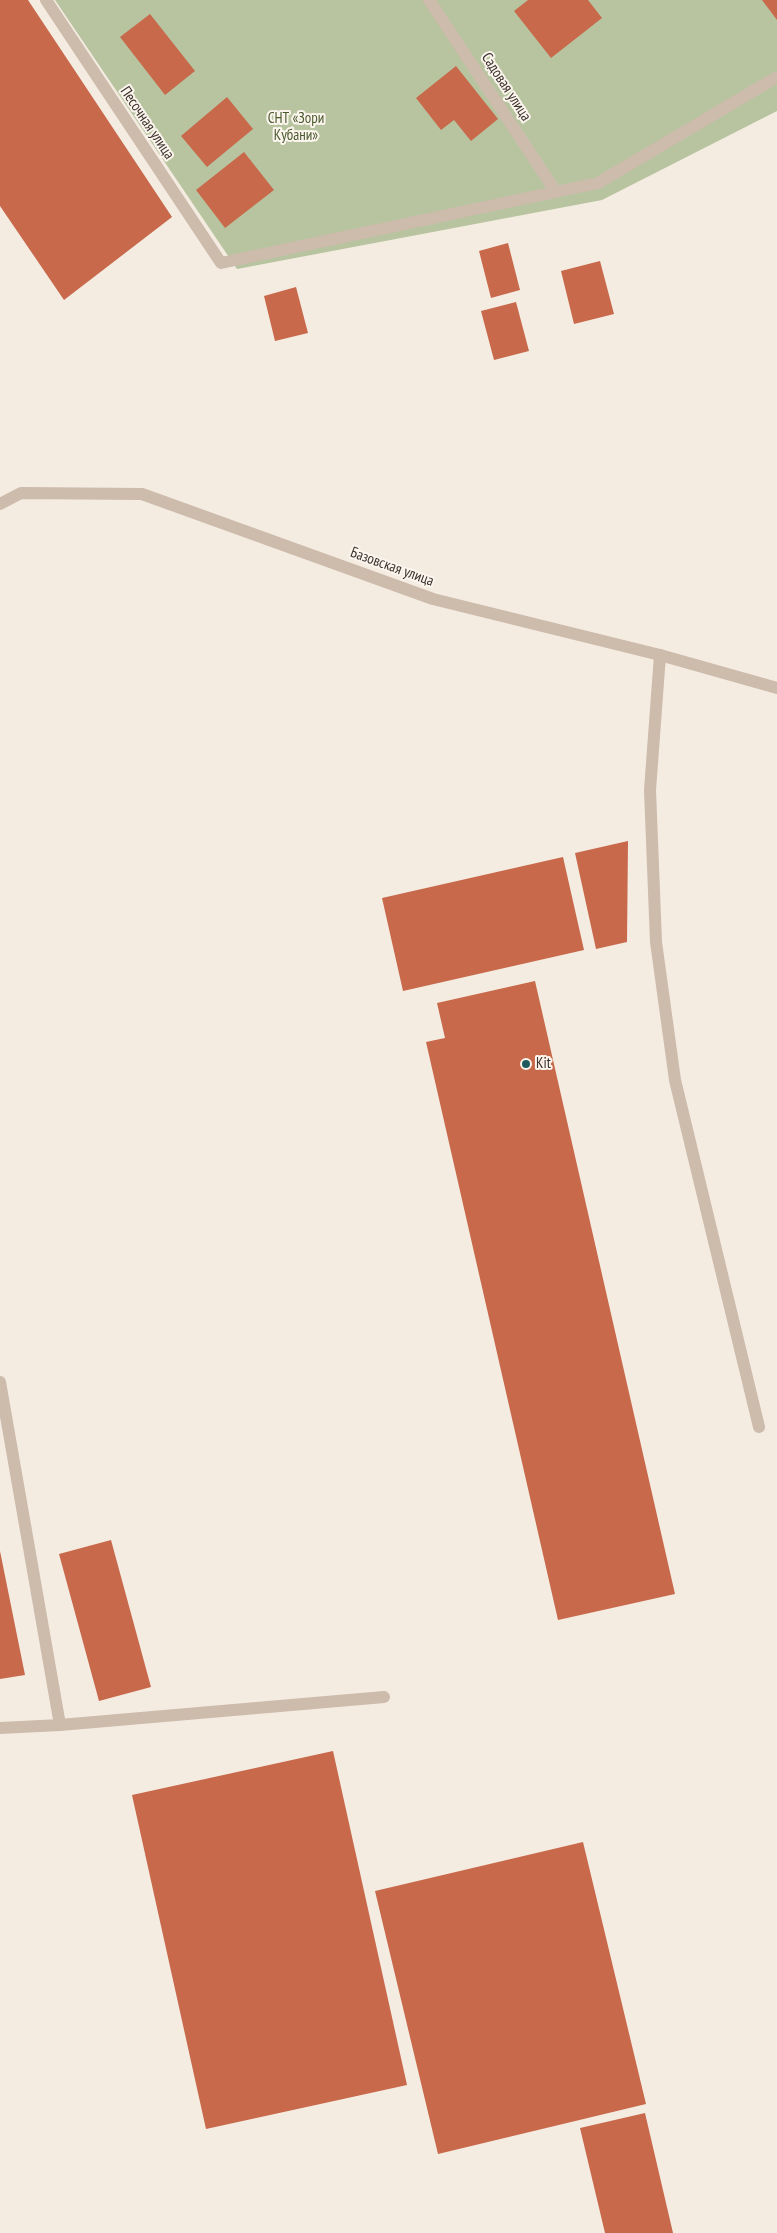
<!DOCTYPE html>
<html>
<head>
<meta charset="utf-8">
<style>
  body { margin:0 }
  canvas { display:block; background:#f4ebe1 }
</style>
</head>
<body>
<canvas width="777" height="2233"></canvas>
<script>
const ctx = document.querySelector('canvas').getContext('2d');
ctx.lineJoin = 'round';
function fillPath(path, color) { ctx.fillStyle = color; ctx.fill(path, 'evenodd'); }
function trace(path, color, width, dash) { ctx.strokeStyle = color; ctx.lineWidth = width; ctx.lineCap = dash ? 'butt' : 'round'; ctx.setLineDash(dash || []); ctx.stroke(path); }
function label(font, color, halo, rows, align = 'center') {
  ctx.font = font + ' "PT Sans Narrow",sans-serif'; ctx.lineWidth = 4; ctx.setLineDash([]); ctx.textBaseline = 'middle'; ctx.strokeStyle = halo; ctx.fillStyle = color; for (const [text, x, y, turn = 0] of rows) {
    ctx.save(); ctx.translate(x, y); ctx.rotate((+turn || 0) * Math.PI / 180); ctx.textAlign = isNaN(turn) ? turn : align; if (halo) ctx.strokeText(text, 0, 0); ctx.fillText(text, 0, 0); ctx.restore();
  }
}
const green = new Path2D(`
  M55 0H777V111L602 200 237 269Z`);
const building = new Path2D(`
  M0 0H28L172 217 64 300 0 206Z
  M528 0H588L602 18 551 58 514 11Z
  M762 0H777V20Z
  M150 14 195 71 165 95 120 37Z
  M456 66 498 119 471 141 454 120 441 130 416 98Z
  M227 97 253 129 207 167 181 136Z
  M244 152 274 190 225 228 196 190Z
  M508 243 520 290 491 298 479 251Z
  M600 261 614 314 574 324 561 271Z
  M296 287 308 333 275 341 264 296Z
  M516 302 529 351 494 360 481 311Z
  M628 841 627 942 596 949 575 853Z
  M563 857 584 950 403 991 382 898Z
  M535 981 675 1594 558 1620 426 1042 445 1038 437 1003Z
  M111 1540 151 1687 99 1701 59 1554Z
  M0 1551 25 1675 0 1679Z
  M333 1751 407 2085 206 2129 132 1795Z
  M583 1842 646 2104 438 2154 375 1891Z
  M645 2113 673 2233H605L580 2128Z`);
const service = new Path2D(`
  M660 655 650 790 656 942 675 1080 759 1427
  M0 1382 60 1725
  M0 1728 60 1725 384 1697`);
const minor = new Path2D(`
  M46 0 221 263 598 183 777 77
  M429 0 556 192
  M0 504 21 493 142 494 433 599 660 655 777 688`);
const markers = [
  [526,1064,5,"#1f5a5e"]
];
const streetNames = [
  ["Садовая улица",506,87,57],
  ["Песочная улица",147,123,56],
  ["Базовская улица",392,567,20]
];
const parkNames = [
  ["СНТ «Зори",296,119],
  ["Кубани»",296,136]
];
const poiNames = [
  ["Kit",536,1064]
];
fillPath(green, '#b8c4a0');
fillPath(building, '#c8694b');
trace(service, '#cdbbac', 12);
trace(minor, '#cdbbac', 12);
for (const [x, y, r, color] of markers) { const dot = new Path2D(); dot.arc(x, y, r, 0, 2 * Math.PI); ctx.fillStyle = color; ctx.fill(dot); trace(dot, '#fbf5ee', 2); }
label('15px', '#3b302b', '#fbf5ee', streetNames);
label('15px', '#4a5a2e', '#fbf5ee', parkNames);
label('15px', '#3b302b', '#fbf5ee', poiNames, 'left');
</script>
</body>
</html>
